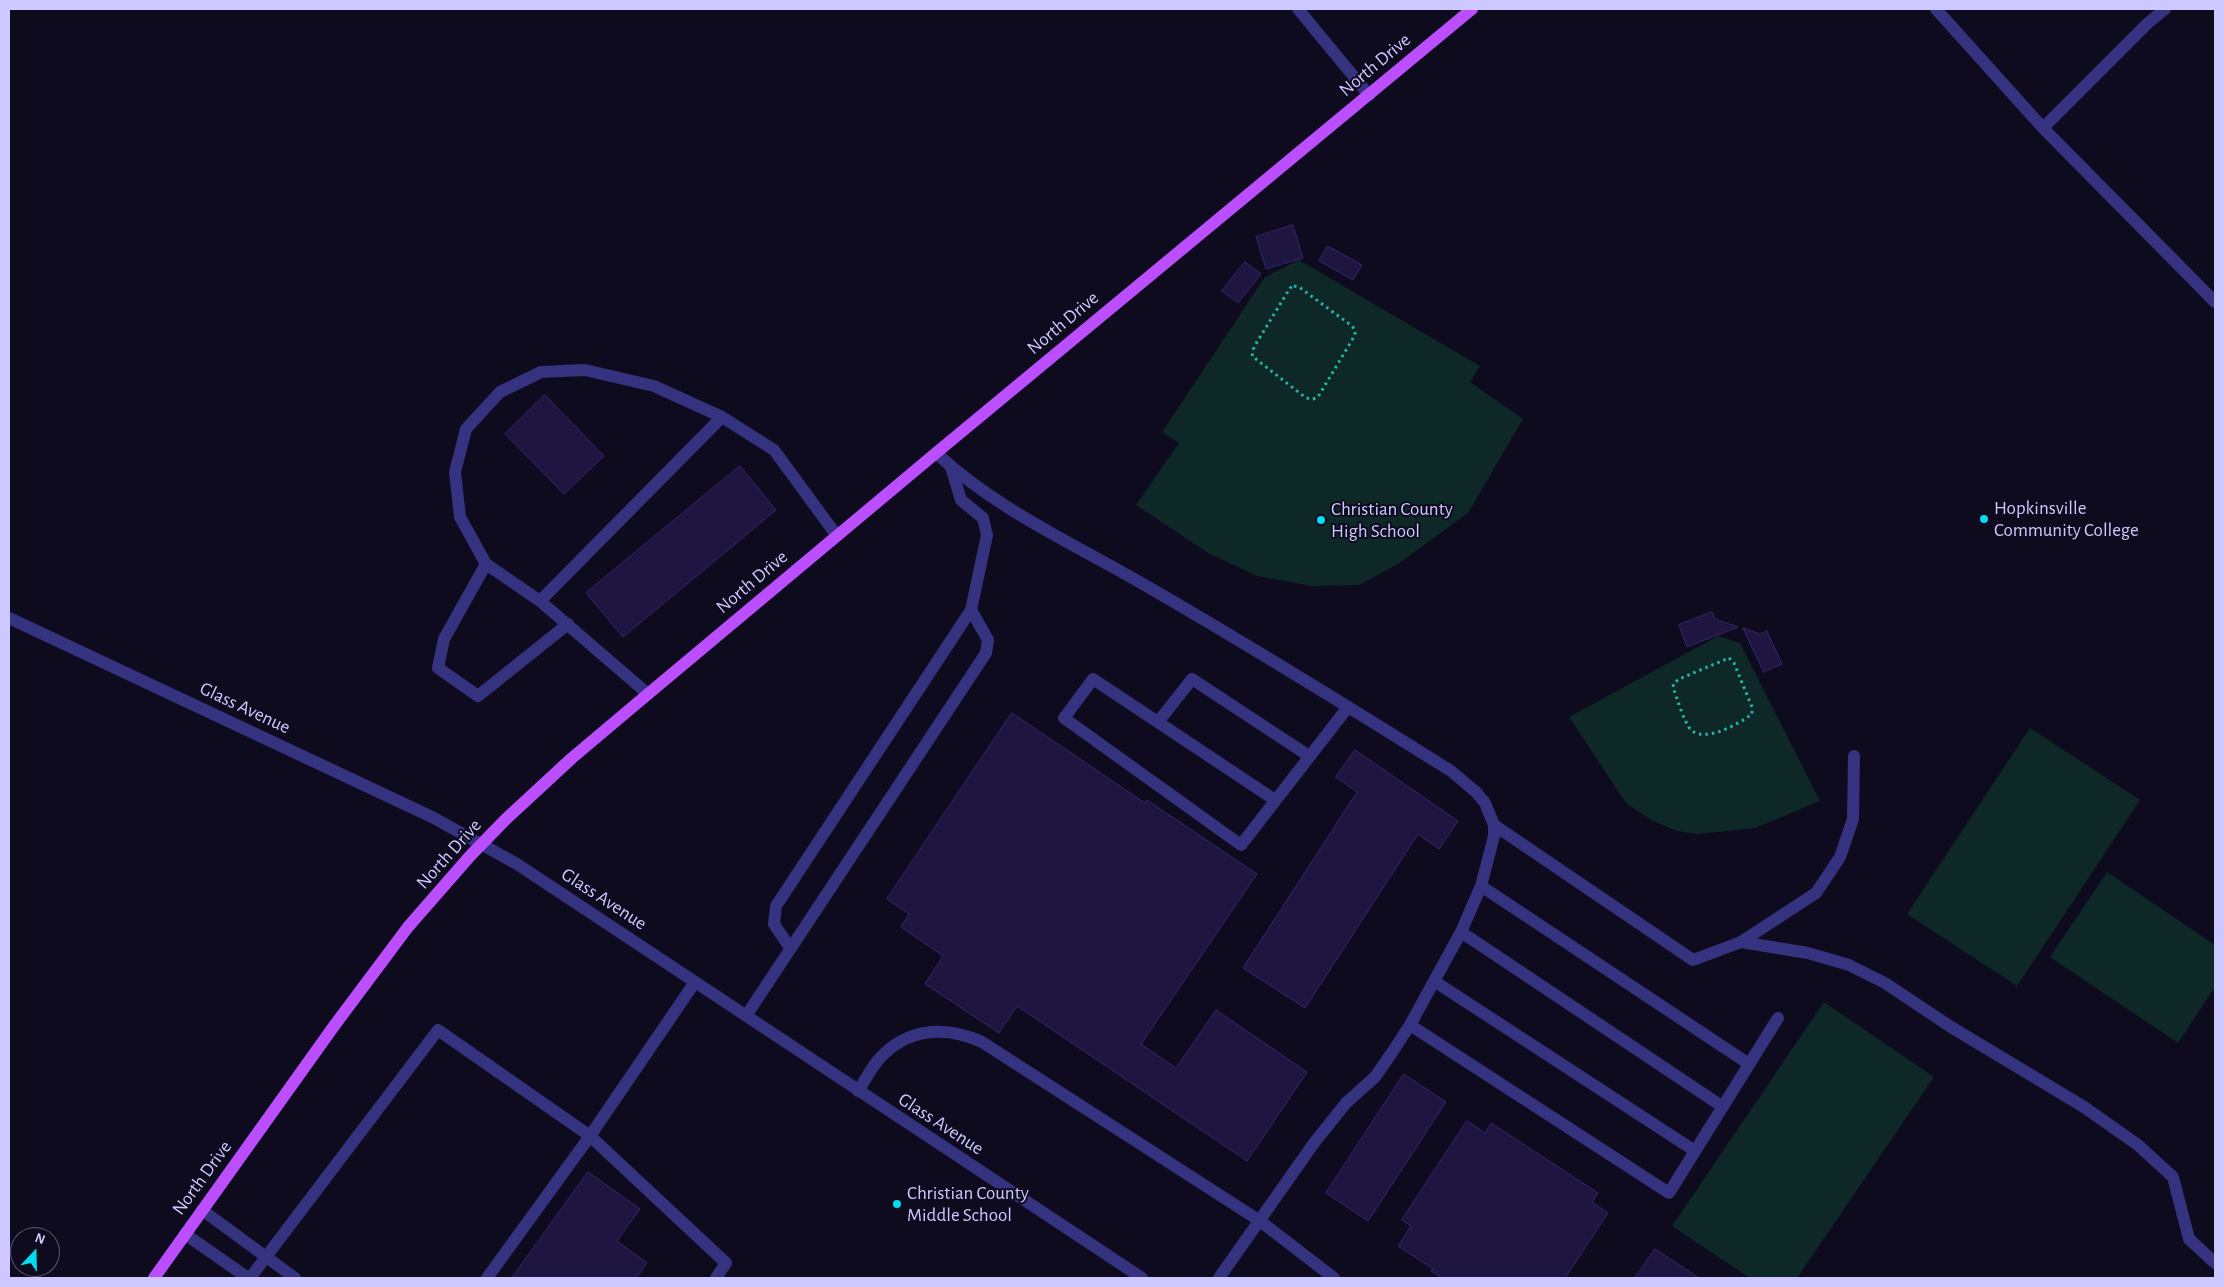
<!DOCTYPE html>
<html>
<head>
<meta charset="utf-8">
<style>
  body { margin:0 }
  #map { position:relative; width:2224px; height:1287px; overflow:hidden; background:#0e0b1e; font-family:"Alegreya Sans",sans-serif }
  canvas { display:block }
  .frame { position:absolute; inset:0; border:10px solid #cdc8ff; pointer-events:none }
  .north { position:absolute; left:10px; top:1227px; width:50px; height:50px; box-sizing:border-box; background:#0e0b1e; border:1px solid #5a5778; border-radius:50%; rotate:21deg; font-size:14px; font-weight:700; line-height:20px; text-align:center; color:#cdc8ff }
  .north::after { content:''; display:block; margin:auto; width:18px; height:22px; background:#00ddf3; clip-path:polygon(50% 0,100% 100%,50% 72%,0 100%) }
</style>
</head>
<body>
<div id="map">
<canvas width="2224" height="1287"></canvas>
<div class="frame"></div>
<div class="north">N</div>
</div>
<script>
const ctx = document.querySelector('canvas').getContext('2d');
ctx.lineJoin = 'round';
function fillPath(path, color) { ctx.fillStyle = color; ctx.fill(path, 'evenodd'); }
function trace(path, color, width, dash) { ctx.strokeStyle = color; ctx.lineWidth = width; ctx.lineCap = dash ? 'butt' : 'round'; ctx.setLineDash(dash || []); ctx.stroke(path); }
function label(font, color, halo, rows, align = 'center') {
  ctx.font = font + ' "Alegreya Sans",sans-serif'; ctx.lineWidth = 4; ctx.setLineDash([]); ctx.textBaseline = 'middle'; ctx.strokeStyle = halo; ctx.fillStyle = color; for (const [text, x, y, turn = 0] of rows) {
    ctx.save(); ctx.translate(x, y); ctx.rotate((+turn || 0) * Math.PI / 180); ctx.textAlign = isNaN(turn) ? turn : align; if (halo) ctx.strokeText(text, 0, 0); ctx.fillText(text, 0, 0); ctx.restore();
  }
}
const green = new Path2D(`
  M1299 260 1480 366 1470 382 1523 419 1468 513 1398 564 1359 585 1312 586 1257 576 1208 553 1136 505 1179 443 1162 432 1265 277Z
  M1718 636 1740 643 1820 801 1755 828 1698 834 1677 831 1651 820 1626 803 1569 717Z
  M2030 728 2140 800 2017 986 1907 914Z
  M2107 872 2215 945V987L2178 1043 2050 957Z
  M1824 1002 1934 1077 1797 1278H1750L1672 1226Z`);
const building = new Path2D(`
  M1293 225 1303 258 1266 269 1256 237Z
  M1328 246 1362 265 1353 280 1319 261Z
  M1245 262 1261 274 1238 303 1222 291Z
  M545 395 604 456 564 494 505 434Z
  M740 466 776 510 623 637 586 593Z
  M1712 612 1715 619 1738 627 1687 647 1679 625Z
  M1743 628 1760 634 1767 631 1782 664 1764 672Z
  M1012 713 1145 803 1147 800 1257 874 1141 1044 1176 1068 1216 1010 1307 1072 1247 1161 1017 1006 999 1033 925 984 943 956 901 927 909 914 887 899Z
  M1355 750 1458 821 1439 849 1418 834 1305 1008 1243 968 1357 792 1336 777Z
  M1404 1074 1446 1102 1368 1221 1326 1193Z
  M1467 1121 1485 1133 1491 1123 1598 1193 1592 1202 1608 1213 1565 1278H1442L1431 1271 1433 1269 1398 1246 1411 1226 1402 1220Z
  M588 1172 640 1209 617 1241 647 1263 636 1278H512Z
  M1655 1249 1699 1278H1635Z`);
const path = new Path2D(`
  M1294 286 1299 287 1352 326 1355 330V335L1318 397 1313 399 1306 398 1252 356 1254 347 1290 288Z
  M1729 658 1734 663 1752 707V714C1739 724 1705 743 1691 730 1685 724 1677 699 1674 690L1673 684 1679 679Z`);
const minor = new Path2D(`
  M1298 9 1369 95
  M1936 9 2043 128 2215 302
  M2043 128 2147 24 2165 9
  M936 453C996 509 1072 543 1143 584 1247 644 1349 707 1451 771L1476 792 1485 803 1494 825V836L1481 886 1461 932 1410 1025 1391 1054 1375 1077 1346 1103 1314 1143 1219 1278
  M486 564 444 639 438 668 478 696 568 624
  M540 601 722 417
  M9 618 432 817 517 864 1142 1278
  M648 694 540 601 486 564 460 517 455 472 466 429 500 392 541 372 585 370 654 386 722 417 774 450 837 536
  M1158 722 1192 679 1309 756
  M1275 800 1093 679 1064 718 1241 845 1348 707
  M1494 825 1693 960 1741 942 1816 893 1840 857 1853 819 1854 756
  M1481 886 1749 1064
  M1461 932 1723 1107
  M1741 942 1808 953 1849 965 1885 983 1951 1027 2084 1107 2138 1145 2173 1177 2189 1239 2215 1263
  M790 948 774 924 776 906 971 610 987 535 983 518 961 500 951 467
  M1434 981 1695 1151
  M746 1016 986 653 988 640 971 610
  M1410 1025 1669 1193 1778 1018
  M858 1091C865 1081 871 1068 879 1059 908 1027 946 1026 982 1042L1260 1221 1334 1278
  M202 1210 295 1278
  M185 1234 248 1278
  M250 1278 438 1030 590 1136 726 1263 716 1278
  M487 1278 590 1136 695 982`);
const major = new Path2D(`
  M154 1278 334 1026 408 927 470 856 506 819 572 758 648 694 936 453 1472 9`);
const markers = [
  [1984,519,5,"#00ddf3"],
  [1321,520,5,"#00ddf3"],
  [897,1204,5,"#00ddf3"]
];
const streetNames = [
  ["North Drive",1375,65,-40],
  ["North Drive",1063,323,-40],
  ["North Drive",752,582,-40],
  ["Glass Avenue",245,708,25],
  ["North Drive",449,854,-48],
  ["Glass Avenue",604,899,33],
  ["Glass Avenue",941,1124,33],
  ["North Drive",202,1178,-54]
];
const poiNames = [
  ["Hopkinsville",1994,508],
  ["Community College",1994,530],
  ["Christian County",1331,509],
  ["High School",1331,531],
  ["Christian County",907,1193],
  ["Middle School",907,1215]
];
fillPath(green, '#0d2827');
fillPath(building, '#1e1640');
trace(building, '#34266d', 1);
trace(path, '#26b5aa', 3, [2.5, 4]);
trace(minor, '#353380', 12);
trace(major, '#bb4fff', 12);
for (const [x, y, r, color] of markers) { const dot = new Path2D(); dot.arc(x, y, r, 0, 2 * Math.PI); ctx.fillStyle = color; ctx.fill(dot); trace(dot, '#0e0b1e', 2); }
label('19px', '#cdc8ff', '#0e0b1e', streetNames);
label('19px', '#cdc8ff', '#0e0b1e', poiNames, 'left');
</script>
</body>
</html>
